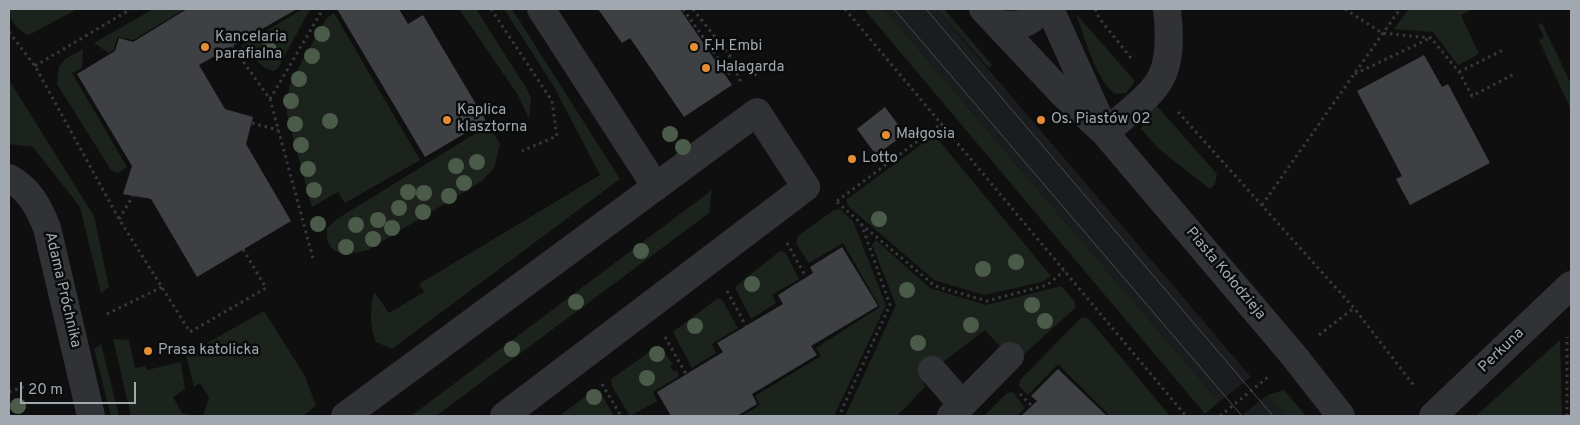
<!DOCTYPE html>
<html>
<head>
<meta charset="utf-8">
<style>
  body { margin:0 }
  #map { position:relative; width:1580px; height:425px; overflow:hidden; background:#0f0f10; font-family:Overpass,sans-serif }
  canvas { display:block }
  .frame { position:absolute; inset:0; border:10px solid #a1a8b0; pointer-events:none }
  .scale { position:absolute; left:20px; top:382px; width:116px; height:22px; box-sizing:border-box; border:2px solid #a1a8b0; border-top:0; padding-left:6px; font-size:15px; line-height:18px; white-space:nowrap; color:#a1a8b0; -webkit-text-stroke:4px #0a0b0b; paint-order:stroke }
</style>
</head>
<body>
<div id="map">
<canvas width="1580" height="425"></canvas>
<div class="frame"></div>
<div class="scale">20 m</div>
</div>
<script>
const ctx = document.querySelector('canvas').getContext('2d');
ctx.lineJoin = 'round';
function fillPath(path, color) { ctx.fillStyle = color; ctx.fill(path, 'evenodd'); }
function trace(path, color, width, dash) { ctx.strokeStyle = color; ctx.lineWidth = width; ctx.lineCap = dash ? 'butt' : 'round'; ctx.setLineDash(dash || []); ctx.stroke(path); }
function label(font, color, halo, rows, align = 'center') {
  ctx.font = font + ' Overpass,sans-serif'; ctx.lineWidth = 5; ctx.setLineDash([]); ctx.textBaseline = 'middle'; ctx.strokeStyle = halo; ctx.fillStyle = color; for (const [text, x, y, turn = 0] of rows) {
    ctx.save(); ctx.translate(x, y); ctx.rotate((+turn || 0) * Math.PI / 180); ctx.textAlign = isNaN(turn) ? turn : align; if (halo) ctx.strokeText(text, 0, 0); ctx.fillText(text, 0, 0); ctx.restore();
  }
}
const built = new Path2D(`
  M884 9H937L1251 377 1219 402Z
  M1267 395 1285 416H1241Z`);
const green = new Path2D(`
  M9 9H77L29 35C19 32 9 20 9 9Z
  M153 9H185L133 40 117 37 114 50 109 53 94 43Z
  M303 9H310L278 68 274 71 265 68 242 48 241 46Z
  M459 9H476L525 86 531 97 529 119 518 95Z
  M504 9H512L620 179 392 349 376 342C369 323 370 312 374 292L389 313 424 292 419 284 600 175 553 85Z
  M864 9H884L1219 402 1205 414Z
  M937 9H944L992 65 989 68Z
  M1409 9H1473L1461 15 1479 54 1458 65 1433 32 1394 29Z
  M334 13 420 160 345 203 338 192 312 207 287 115 286 102 291 81 326 19Z
  M1076 14 1135 81 1126 93 1115 94C1095 79 1085 37 1076 14Z
  M1542 23 1571 84V110L1539 40 1544 37 1538 25Z
  M83 49 82 68 72 73 127 167 118 173 111 170 57 84 59 67 65 59Z
  M9 80 94 216 109 287 101 293 80 207 33 147 9 144Z
  M1155 104 1217 174 1215 184 1210 189 1160 150 1141 129 1148 112Z
  M489 125 500 144 494 168 482 181 368 250C347 256 324 257 327 228L337 219Z
  M936 137 1051 276 1042 282 984 295 934 280 848 206 846 200 930 138Z
  M712 190 709 213 436 416H411Z
  M840 209 853 221 886 305 834 416H742L760 405 755 396 821 356 816 348 880 307 843 243 809 263 796 244 798 236 834 210Z
  M876 240 930 288 986 305 1061 286 1075 302V308L1022 356 1003 350 985 330 943 362 920 373 925 387 897 416H845L896 305 872 245Z
  M780 251 785 252 799 279 772 295 776 303 751 319 735 287Z
  M718 298 723 301 738 328 712 344 716 353 692 368 673 332Z
  M264 311 305 376 316 406 302 416H203L209 398 200 383 194 387 186 355Z
  M1082 317 1088 318 1170 416H1110L1058 364 1028 395 1019 386 1020 380Z
  M113 339 129 340 135 368 145 366 147 370 181 362 185 389 173 397 182 413 197 416H131Z
  M1560 340 1562 416H1477L1479 413Z
  M101 344 119 416H111L94 349Z
  M659 345 673 364 670 366 674 372 676 370 679 376 653 392 657 401 630 416 612 386 611 379Z
  M595 390H599L614 416H559Z
  M1284 390 1306 416H1285L1267 395Z
  M1013 392 1025 408 1017 416H984L1007 393Z`);
const building = new Path2D(`
  M187 9H297L199 65 225 109 253 117 246 144 291 221 197 277 151 199 123 194 132 166 77 74 115 51 119 38 133 42Z
  M337 9H399L408 24 423 15 486 121 425 157Z
  M598 9H680L732 85 684 117 630 38 622 43Z
  M1424 55 1442 87 1448 84 1490 163 1410 205 1396 179 1402 176 1357 91Z
  M885 107 905 134 876 155 857 129Z
  M842 247 878 306 811 346 817 355 752 394 757 404 737 416H671L657 392 723 352 717 343 783 304 778 295 813 273 810 267Z
  M1058 369 1107 416H1021L1037 401 1031 396Z`);
const path = new Path2D(`
  M491 9 552 101 557 136 522 151
  M683 9 730 75
  M693 9 729 55 741 83
  M845 9 1186 416
  M1095 9 1099 18 1131 58
  M1345 9 1382 33 1431 38 1459 72 1472 96 1514 74
  M9 32 35 66 119 219 190 332 266 288 243 249
  M232 46 270 99 314 262
  M729 55 750 67 758 78
  M35 66 131 9
  M1459 72 1503 50
  M1355 74 1430 38
  M270 99 323 9
  M1178 112 1354 308 1415 387
  M252 123 278 130
  M837 201 942 123
  M837 202 861 223 890 305 839 416
  M1262 205 1400 9
  M119 219 133 196
  M861 224 935 286 987 301 1047 285 1064 271
  M787 243 806 277
  M727 291 746 326
  M107 314 162 287
  M1319 335 1354 308
  M665 337 686 374
  M602 384 621 416
  M9 392 29 385
  M1020 394 1032 406
  M1220 416 1268 377
  M1567 416V337`);
const minor = new Path2D(`
  M541 9 656 187
  M983 9 1062 93 1105 133 1294 356 1341 416
  M1050 9 1100 120
  M997 24C1014 25 1031 28 1038 9
  M1105 133C1157 87 1175 84 1167 9
  M9 178C30 190 38 206 47 228L91 416
  M932 370 962 404
  M345 416 757 112 806 187 504 416
  M951 416 1010 356
  M1433 416 1571 285`);
const tram = new Path2D(`
  M894 9 1242 416
  M926 9 1273 416`);
const trees = [
  [322,34],
  [269,50],
  [312,56],
  [299,79],
  [291,101],
  [330,121],
  [295,124],
  [670,134],
  [301,145],
  [683,147],
  [477,162],
  [456,166],
  [308,169],
  [464,183],
  [314,190],
  [408,192],
  [424,193],
  [449,196],
  [399,208],
  [423,212],
  [879,219],
  [378,220],
  [318,224],
  [356,225],
  [392,228],
  [373,239],
  [346,247],
  [641,251],
  [1016,262],
  [983,269],
  [752,284],
  [907,290],
  [576,302],
  [1032,305],
  [1045,321],
  [971,325],
  [695,326],
  [918,343],
  [512,349],
  [657,354],
  [647,378],
  [594,397],
  [18,406]
];
const markers = [
  [205,47,5,"#e38d34"],
  [694,47,5,"#e38d34"],
  [706,68,5,"#e38d34"],
  [447,120,5,"#e38d34"],
  [1041,120,5,"#e38d34"],
  [886,135,5,"#e38d34"],
  [852,159,5,"#e38d34"],
  [148,351,5,"#e38d34"]
];
const poiNames = [
  ["Kancelaria",215,38],
  ["parafialna",215,55],
  ["F.H Embi",704,47],
  ["Halagarda",716,68],
  ["Kaplica",457,111],
  ["klasztorna",457,128],
  ["Os. Piastów 02",1051,120],
  ["Małgosia",896,135],
  ["Lotto",862,159],
  ["Prasa katolicka",158,351]
];
const streetNames = [
  ["Piasta Kołodzieja",1225,274,50],
  ["Adama Próchnika",62,290,77],
  ["Perkuna",1502,351,-44]
];
fillPath(built, '#1b1c1d');
fillPath(green, '#1c231c');
fillPath(building, '#3e4043');
trace(path, '#37393c', 3, [2.5, 4]);
trace(minor, '#313235', 28);
trace(tram, '#484a4e', 1);
ctx.fillStyle = '#4b5b4a';
for (const [x, y] of trees) { ctx.beginPath(); ctx.arc(x, y, 8, 0, 2 * Math.PI); ctx.fill(); }
for (const [x, y, r, color] of markers) { const dot = new Path2D(); dot.arc(x, y, r, 0, 2 * Math.PI); ctx.fillStyle = color; ctx.fill(dot); trace(dot, '#0a0b0b', 2); }
label('15px', '#a1a8b0', '#0a0b0b', poiNames, 'left');
label('15px', '#a1a8b0', '#0a0b0b', streetNames);
</script>
</body>
</html>
